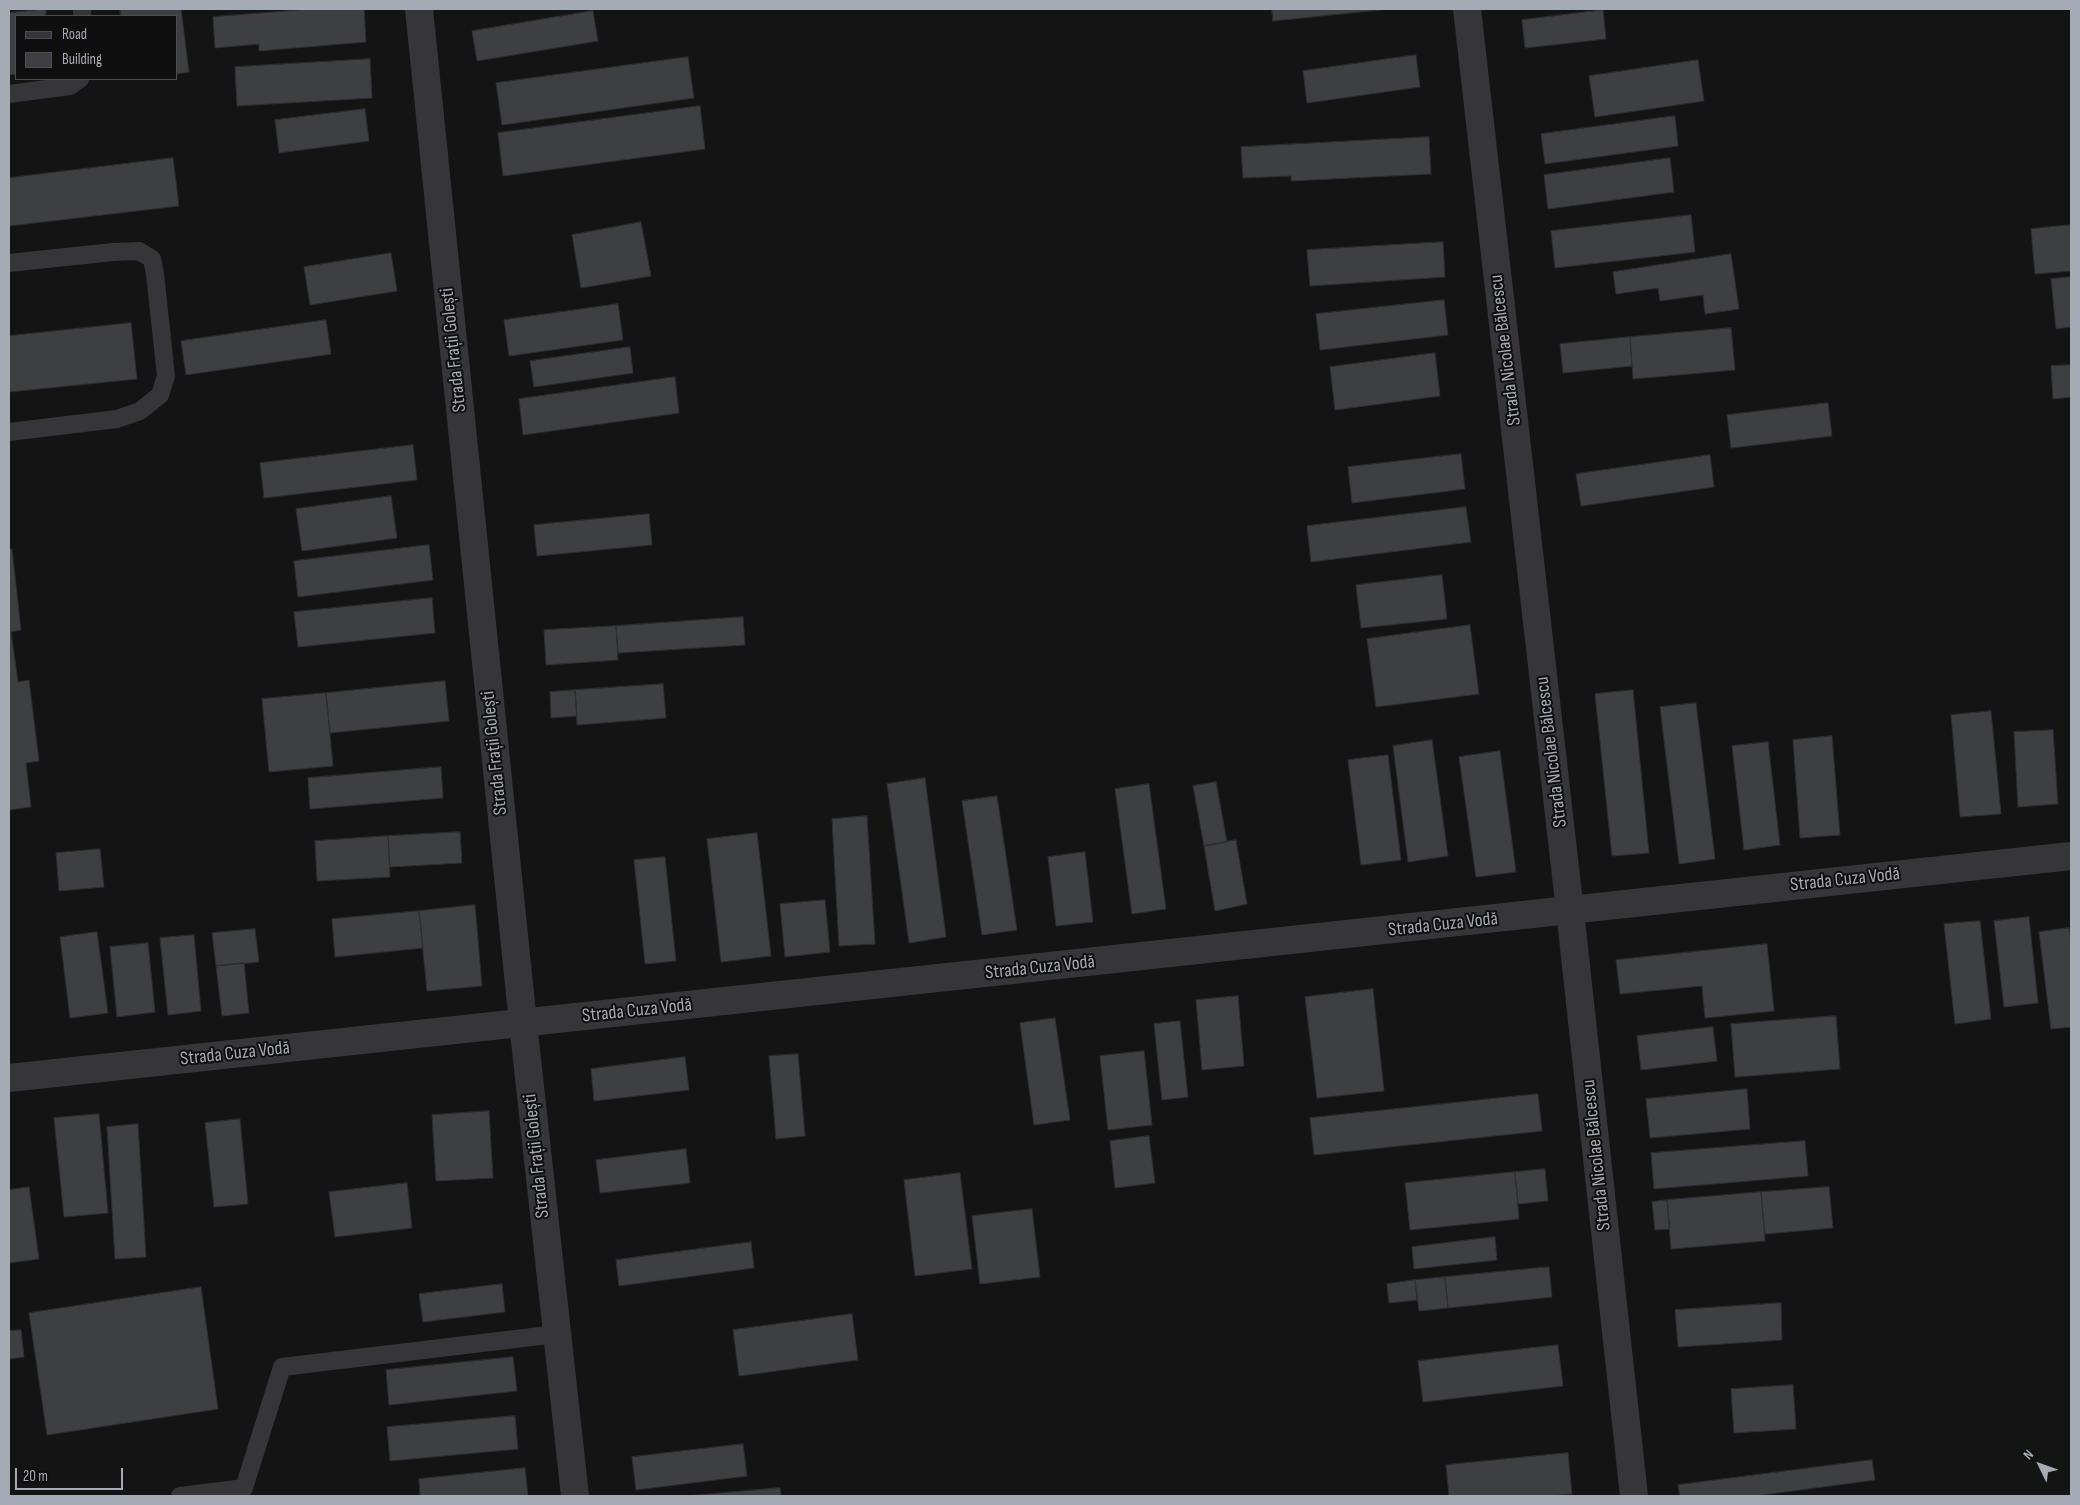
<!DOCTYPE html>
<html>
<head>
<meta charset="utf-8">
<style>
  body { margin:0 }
  #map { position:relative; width:2080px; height:1505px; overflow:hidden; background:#141415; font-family:"Sofia Sans Condensed",sans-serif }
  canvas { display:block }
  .frame { position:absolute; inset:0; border:10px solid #a6aab4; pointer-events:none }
  .legend { position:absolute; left:15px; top:15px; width:162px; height:65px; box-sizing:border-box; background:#0f0f10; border:1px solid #4b4d52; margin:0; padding:6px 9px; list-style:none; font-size:15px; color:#a6aab4 }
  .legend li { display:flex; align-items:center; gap:10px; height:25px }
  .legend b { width:25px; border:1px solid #4b4d52 }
  .north { position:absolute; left:2015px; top:1440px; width:50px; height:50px; -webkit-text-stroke:4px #0f0f10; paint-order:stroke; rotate:312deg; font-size:14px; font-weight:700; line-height:20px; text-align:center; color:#a6aab4 }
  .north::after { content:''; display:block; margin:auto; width:18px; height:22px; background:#a6aab4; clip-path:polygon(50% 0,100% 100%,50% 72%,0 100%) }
  .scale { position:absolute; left:15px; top:1468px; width:108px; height:22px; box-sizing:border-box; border:2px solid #a6aab4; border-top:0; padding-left:6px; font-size:15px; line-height:18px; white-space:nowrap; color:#a6aab4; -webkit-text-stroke:4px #0f0f10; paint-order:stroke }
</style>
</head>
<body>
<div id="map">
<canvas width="2080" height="1505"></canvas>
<div class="frame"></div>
<ul class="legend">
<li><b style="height:6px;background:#35353a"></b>Road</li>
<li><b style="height:14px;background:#3e3f42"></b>Building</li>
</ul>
<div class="north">N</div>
<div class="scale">20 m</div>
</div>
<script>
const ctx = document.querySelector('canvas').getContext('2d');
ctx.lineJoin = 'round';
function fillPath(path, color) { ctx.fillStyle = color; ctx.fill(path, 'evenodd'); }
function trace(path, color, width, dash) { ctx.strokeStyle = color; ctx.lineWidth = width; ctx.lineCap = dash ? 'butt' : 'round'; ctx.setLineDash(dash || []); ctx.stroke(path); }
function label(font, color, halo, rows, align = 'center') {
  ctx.font = font + ' "Sofia Sans Condensed",sans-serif'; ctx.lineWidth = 4; ctx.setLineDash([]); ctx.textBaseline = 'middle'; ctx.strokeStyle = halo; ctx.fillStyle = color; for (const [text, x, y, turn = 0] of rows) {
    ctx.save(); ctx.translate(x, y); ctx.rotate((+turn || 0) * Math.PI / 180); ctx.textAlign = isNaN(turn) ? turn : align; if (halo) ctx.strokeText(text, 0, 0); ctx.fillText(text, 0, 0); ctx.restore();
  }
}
const building = new Path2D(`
  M46 9V16H16V74L9 75V13Z
  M120 9H181L189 72 176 74V16H121Z
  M312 9H364L366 42 259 51V44L215 48 213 17Z
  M1272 9H1389L1273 21Z
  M1603 10 1606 39 1525 48 1522 20Z
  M593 11 598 41 477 61 472 31Z
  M1416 55 1420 87 1307 103 1303 71Z
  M688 57 694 98 502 125 496 83Z
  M370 59 372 98 237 106 235 67Z
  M1698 60 1704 101 1595 117 1589 76Z
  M700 106 705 149 503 176 498 133Z
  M365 109 369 141 279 153 275 120Z
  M1675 116 1678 146 1545 164 1541 134Z
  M1429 137 1431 174 1291 181V176L1243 178 1241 147Z
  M173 158 179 206 9 226V178Z
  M1670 158 1674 192 1548 209 1544 175Z
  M1691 215 1695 252 1555 268 1551 231Z
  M641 222 651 276 581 288 572 235Z
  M2071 225V271L2035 274 2031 229Z
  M1443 242 1445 277 1310 286 1307 250Z
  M391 253 397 291 310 305 304 267Z
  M1731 254 1739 309 1705 314 1703 295 1660 301 1658 288 1616 294 1613 272Z
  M2071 277V327L2056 329 2051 279Z
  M1444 300 1448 335 1320 350 1316 314Z
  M618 304 623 340 509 356 504 320Z
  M326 320 331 354 186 375 181 341Z
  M131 323 137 379 9 392V336Z
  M1731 328 1735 370 1633 379 1630 337Z
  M1630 337 1632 366 1563 373 1560 344Z
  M630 347 633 373 534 387 530 361Z
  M1435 353 1440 396 1335 410 1330 367Z
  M2071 365V397L2053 399 2051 366Z
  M675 377 679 413 523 435 519 399Z
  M1828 403 1832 436 1731 448 1727 415Z
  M413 445 417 480 264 498 260 463Z
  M1461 454 1465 489 1352 503 1348 467Z
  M1710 455 1714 487 1581 506 1576 474Z
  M391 496 397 538 302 551 296 509Z
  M1466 507 1471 542 1311 562 1307 526Z
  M649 514 652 545 537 556 534 525Z
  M429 545 433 580 298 597 294 561Z
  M9 549H12L21 630 11 632 18 682 29 680 39 761 26 763 31 807 9 810Z
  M1442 575 1447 619 1361 628 1356 585Z
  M432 598 435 633 298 647 294 612Z
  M743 617 745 645 618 653 616 626Z
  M1470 625 1479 694 1376 707 1367 639Z
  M616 626 618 660 546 665 544 630Z
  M445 681 449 721 330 733 326 693Z
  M663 684 666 718 577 725 575 690Z
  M575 690 577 716 551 718 550 692Z
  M1633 690 1649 853 1612 856 1595 694Z
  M326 693 333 766 269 772 262 699Z
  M1696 703 1715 859 1679 864 1660 707Z
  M1991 711 2001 814 1960 817 1951 715Z
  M2053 730 2058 804 2018 807 2014 732Z
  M1832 736 1840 835 1800 838 1793 740Z
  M1432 740 1448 856 1408 862 1393 746Z
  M1768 742 1780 845 1744 850 1732 746Z
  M1500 751 1516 872 1476 877 1459 757Z
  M1388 755 1401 860 1361 865 1348 760Z
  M441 767 443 798 310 809 308 778Z
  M925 778 946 937 909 943 887 784Z
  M1216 782 1227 842 1204 846 1193 786Z
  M1149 784 1166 909 1132 914 1115 789Z
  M997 796 1017 930 982 935 962 801Z
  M867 816 875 944 839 946 832 819Z
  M460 832 462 863 390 867 388 836Z
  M757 833 771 956 721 962 707 839Z
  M388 836 390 877 317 881 315 841Z
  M1236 840 1247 904 1215 911 1204 846Z
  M100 849 104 887 59 891 56 853Z
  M1085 852 1093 922 1056 926 1048 857Z
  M665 857 676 961 645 964 634 860Z
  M825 900 830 952 785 957 780 904Z
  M475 905 482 986 427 991 419 911Z
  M419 911 423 948 335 957 332 919Z
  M2029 917 2038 1003 2004 1007 1994 921Z
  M1980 921 1991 1019 1955 1024 1944 924Z
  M2069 928 2071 944V1027L2051 1029 2039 932Z
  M255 929 259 962 216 966 212 933Z
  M97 932 108 1013 70 1018 60 937Z
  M194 935 201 1011 168 1015 160 938Z
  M148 943 155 1012 117 1017 110 947Z
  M1767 944 1774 1011 1705 1018 1702 986 1620 994 1616 960Z
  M244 963 249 1013 222 1016 216 966Z
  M1373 989 1384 1091 1317 1098 1305 997Z
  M1238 996 1244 1066 1202 1070 1196 1000Z
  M1836 1016 1840 1069 1735 1077 1731 1024Z
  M1055 1018 1070 1120 1034 1125 1020 1023Z
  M1180 1021 1188 1097 1162 1100 1154 1024Z
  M1713 1027 1717 1061 1641 1070 1637 1036Z
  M1144 1051 1152 1125 1108 1130 1100 1056Z
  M798 1054 805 1136 776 1139 769 1056Z
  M685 1057 689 1090 594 1101 591 1069Z
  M1747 1089 1750 1129 1650 1138 1646 1099Z
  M1538 1094 1542 1131 1314 1155 1310 1118Z
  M489 1111 493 1178 436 1181 432 1115Z
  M99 1114 108 1213 64 1217 54 1118Z
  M240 1119 248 1204 214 1207 205 1123Z
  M138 1124 146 1257 115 1259 107 1127Z
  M1149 1136 1155 1183 1115 1188 1110 1141Z
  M1805 1141 1808 1176 1654 1189 1651 1153Z
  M686 1149 690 1183 600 1193 596 1160Z
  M1545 1169 1548 1201 1518 1204 1515 1172Z
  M1515 1172 1519 1219 1410 1230 1405 1183Z
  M960 1173 972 1269 915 1276 904 1180Z
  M407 1183 412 1228 335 1237 329 1192Z
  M29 1187 39 1259 9 1263V1190Z
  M1829 1187 1833 1228 1765 1234 1761 1192Z
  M1761 1192 1765 1241 1671 1249 1667 1200Z
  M1667 1200 1670 1229 1655 1230 1652 1202Z
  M1032 1209 1040 1277 980 1284 972 1216Z
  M1495 1237 1497 1260 1414 1269 1412 1247Z
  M751 1242 754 1268 619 1286 616 1260Z
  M1549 1267 1552 1297 1448 1308 1445 1277Z
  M1445 1277 1448 1308 1419 1311 1415 1280Z
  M1415 1280 1417 1300 1389 1303 1387 1284Z
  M502 1284 505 1312 423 1322 419 1294Z
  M201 1287 218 1409 47 1435 29 1313Z
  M1781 1303 1782 1340 1678 1347 1675 1310Z
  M852 1314 858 1360 739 1376 733 1330Z
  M21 1330 24 1357 9 1359V1331Z
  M1558 1345 1563 1386 1423 1402 1418 1361Z
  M513 1357 517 1391 389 1405 386 1370Z
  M1793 1385 1796 1429 1734 1433 1731 1389Z
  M515 1416 518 1449 390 1461 387 1427Z
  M743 1444 747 1476 636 1490 632 1457Z
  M1568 1453 1572 1494 1549 1496H1449L1446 1465Z
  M1872 1460 1875 1480 1755 1496H1680L1678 1485Z
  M525 1468 528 1496H420L419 1479Z
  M780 1488 781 1496H686Z`);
const lane = new Path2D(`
  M82 9V16
  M9 94 70 86 80 79
  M9 263 113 252 139 251 152 259 155 274 166 376 160 395 140 411 117 419 9 432
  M180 1496 244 1488 282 1367 557 1334`);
const street = new Path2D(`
  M419 9 523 1023 575 1496
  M1467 9 1570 911 1634 1496
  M9 1078 2071 856`);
const streetNames = [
  ["Strada Frații Golești",454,350,-96],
  ["Strada Nicolae Bălcescu",1506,350,-97],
  ["Strada Nicolae Bălcescu",1552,752,-97],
  ["Strada Frații Golești",495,753,-96],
  ["Strada Cuza Vodă",1845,880,-6],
  ["Strada Cuza Vodă",1443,925,-6],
  ["Strada Cuza Vodă",1040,968,-6],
  ["Strada Cuza Vodă",637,1011,-6],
  ["Strada Cuza Vodă",235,1054,-6],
  ["Strada Nicolae Bălcescu",1597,1155,-96],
  ["Strada Frații Golești",537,1156,-96]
];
fillPath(building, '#3e3f42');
trace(building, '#2e2e31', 1);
trace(lane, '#35353a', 18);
trace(street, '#35353a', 28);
label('19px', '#a6aab4', '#0f0f10', streetNames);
</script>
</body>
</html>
